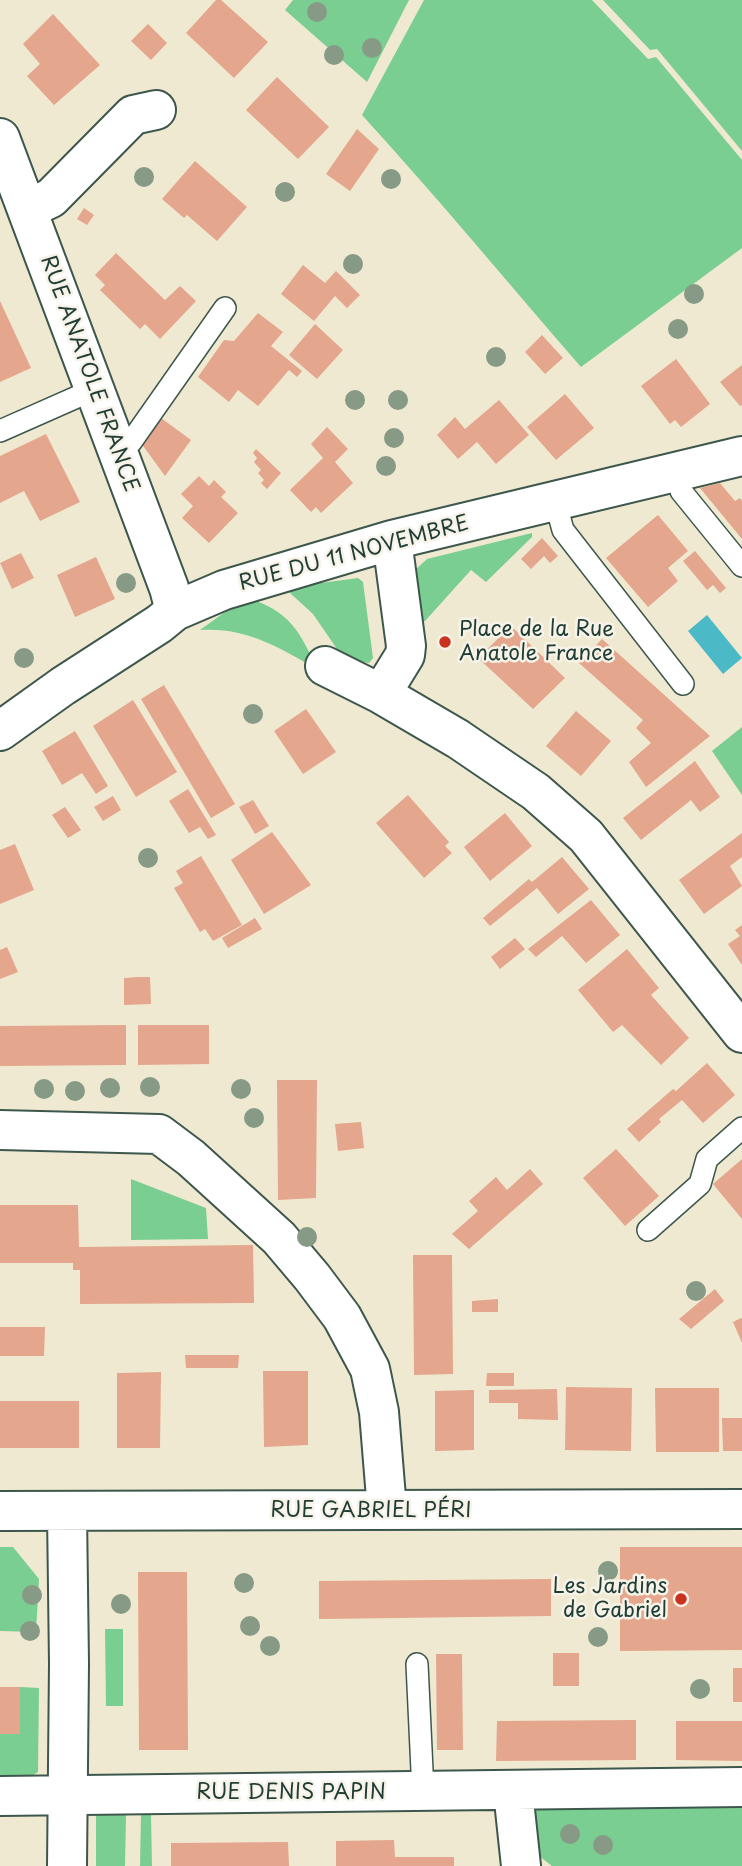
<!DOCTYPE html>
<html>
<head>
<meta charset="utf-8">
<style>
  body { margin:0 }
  canvas { display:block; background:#efe9d1 }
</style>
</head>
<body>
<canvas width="742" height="1866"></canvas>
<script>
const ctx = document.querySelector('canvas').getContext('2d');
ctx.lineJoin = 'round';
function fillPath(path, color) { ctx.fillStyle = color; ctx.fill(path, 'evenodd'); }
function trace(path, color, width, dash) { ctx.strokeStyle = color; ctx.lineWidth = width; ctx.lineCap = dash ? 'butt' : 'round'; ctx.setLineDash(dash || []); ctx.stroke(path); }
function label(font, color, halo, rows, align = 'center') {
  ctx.font = font + ' "Playpen Sans",sans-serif'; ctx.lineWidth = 5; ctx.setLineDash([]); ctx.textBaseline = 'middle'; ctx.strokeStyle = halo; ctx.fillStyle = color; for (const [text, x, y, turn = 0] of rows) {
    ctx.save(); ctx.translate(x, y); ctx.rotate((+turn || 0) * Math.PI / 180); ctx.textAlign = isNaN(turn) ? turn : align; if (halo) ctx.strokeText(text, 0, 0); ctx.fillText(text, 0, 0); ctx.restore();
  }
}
const green = new Path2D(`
  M293 0H409L367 82 285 10Z
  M424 0H592L648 59 656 57 742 160V248L581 367C508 283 437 197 362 115Z
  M603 0H742V151L657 49 650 50Z
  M532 533V537L486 582 471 570 425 621 417 623 413 572 427 559Z
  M358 578 363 582 373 658 369 663 362 662 337 649 313 614 290 593 291 587Z
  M256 601C292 614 302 636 317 669 278 647 246 627 200 630L232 607Z
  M742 727V795L712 751Z
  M131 1179 206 1208 208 1239 131 1240Z
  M0 1547H13L39 1579 36 1632 0 1631Z
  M105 1629H123V1706H106Z
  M20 1687 39 1688 38 1772 27 1779 0 1780V1734H20Z
  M742 1803V1866H552L534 1852 530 1815 546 1804Z
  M141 1814 151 1815 152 1866H140Z
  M96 1815H126L125 1866H96Z`);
const water = new Path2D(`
  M707 615 742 658 723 674 688 631Z`);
const building = new Path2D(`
  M216 0H221L268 42 234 78 186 33Z
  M53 14 100 65 54 105 27 76 40 64 23 44Z
  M148 24 167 43 151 60 131 41Z
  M277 77 329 127 298 159 246 110Z
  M357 129 379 149 350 191 326 174Z
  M195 161 247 207 217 241 187 215 184 218 162 199Z
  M84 208 94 215 87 225 77 219Z
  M116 253 165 300 180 286 196 301 160 339 145 324 140 329 100 290 105 285 95 275Z
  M303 265 325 283 336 271 360 295 347 308 335 296 314 321 281 294Z
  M0 301 31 368 0 382Z
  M258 313 283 332 271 346 302 371 297 377 289 370 258 406 238 390 229 402 198 377 224 340 234 341Z
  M315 324 343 350 317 379 289 355Z
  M542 335 563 358 545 374 525 352Z
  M676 359 710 404 681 427 675 420 670 424 641 386Z
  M742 365V405L740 406 720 382Z
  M565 394 594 428 556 460 527 427Z
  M499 400 529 435 496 464 477 442 458 459 437 435 455 417 465 429Z
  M161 418 191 440 165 476 141 443Z
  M327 427 348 449 335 462 353 483 321 513 316 507 311 512 290 490 323 458 311 444Z
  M46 434 80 502 40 521 24 491 0 503V456Z
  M256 449 281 473 267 489 261 483 264 480 258 473 261 470 254 462 257 458 253 453Z
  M199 476 209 486 214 480 226 492 221 497 238 513 209 543 182 518 193 506 181 494Z
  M720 483 735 501 740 498 742 501V539L700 488Z
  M658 515 688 551 668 568 678 581 648 607 606 558Z
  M542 538 558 556 550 563 544 556 531 569 521 559Z
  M695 551 726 588 720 593 713 585 707 590 683 561Z
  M21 553 34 578 12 589 0 563Z
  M96 557 115 599 75 617 57 575Z
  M511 626 565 678 533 709 478 658Z
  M602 639 710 736 646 787 629 762 651 743 636 728 643 720 579 663Z
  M164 685 235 804 211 818 141 699Z
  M133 700 177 772 136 797 93 726Z
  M306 709 336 752 303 774 274 731Z
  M576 711 611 741 581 776 546 746Z
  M75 731 108 786 96 794 82 773 62 785 42 751Z
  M695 761 720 797 700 812 691 800 641 840 623 818Z
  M188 789 216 835 208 839 200 827 189 833 169 801Z
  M408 795 449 842 445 846 452 853 424 878 376 823Z
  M113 796 121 810 103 821 94 807Z
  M253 800 269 826 255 834 239 807Z
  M65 807 81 830 68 838 52 815Z
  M505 813 532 846 490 881 464 847Z
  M272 832 311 885 264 914 231 860Z
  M742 833V857L730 866 742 886 704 914 679 880Z
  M15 844 34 890 0 904V850Z
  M201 856 242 925 213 941 205 929 200 932 174 888 183 883 176 871Z
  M562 857 589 889 558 914 537 888 490 926 483 918 529 879 532 882Z
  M591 900 620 935 586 963 562 936 536 957 528 949Z
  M255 918 262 929 228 948 222 938Z
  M742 925V965L728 944 740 936 735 930Z
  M515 938 525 949 500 969 491 957Z
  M7 947 18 972 0 979V950Z
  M627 949 659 988 651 995 689 1038 661 1065 622 1025 613 1032 578 990Z
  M138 977H150L151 1004 124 1005V978Z
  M126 1025V1065L0 1066V1026Z
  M138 1025H209V1064L138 1065Z
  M707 1063 735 1095 703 1123 682 1100 659 1119 661 1122 639 1142 627 1129 673 1089 676 1091Z
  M277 1080H317L316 1198 278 1200Z
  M361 1122 364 1148 338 1151 335 1124Z
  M616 1149 659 1196 625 1226 583 1178Z
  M742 1159V1219L713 1184Z
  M530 1169 543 1184 469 1249 452 1234 478 1211 469 1201 496 1177 507 1190Z
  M0 1205H78L79 1247 253 1245 254 1303 80 1304V1270H73V1263H0Z
  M413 1255H452L453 1374 414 1375Z
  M715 1289 724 1301 691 1329 679 1319Z
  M498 1299V1312H472V1301Z
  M741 1318 742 1319V1343L733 1322Z
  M0 1327H45L44 1356H0Z
  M185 1355H239L238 1368H186Z
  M263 1371H308V1445L264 1447Z
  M161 1372 160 1448H117V1373Z
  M487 1373H514V1386H486Z
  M566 1387 632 1388 631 1451 565 1450Z
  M655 1388H719V1452H656Z
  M557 1389 558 1420 518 1419V1403H489V1390Z
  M474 1390V1450L435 1451V1391Z
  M0 1401H79V1448H0Z
  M722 1418H742V1451H723Z
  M620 1547H742V1650L620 1651Z
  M138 1572H187L188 1750H139Z
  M551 1579V1616L319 1619V1581Z
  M553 1653H579V1686H553Z
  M436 1654H462L463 1750H437Z
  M733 1668H742V1702H733Z
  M0 1687H20V1734H0Z
  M636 1720V1760L496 1761 497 1721Z
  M676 1721H742V1761L676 1760Z
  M394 1840 395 1857H454V1866H336V1841Z
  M288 1842 289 1866H171V1843Z`);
const service = new Path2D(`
  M0 431 95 389
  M118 449 131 442 225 308
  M678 471 681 491 742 566
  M555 501 563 530 683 684
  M648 1230 700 1184 707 1159 742 1128
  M417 1664 423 1792`);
const minor = new Path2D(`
  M0 138 169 588 175 611
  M28 209 51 198 133 115 156 110
  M325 666 381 694 458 739 536 792 586 836 742 1033
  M381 694 405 655 406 646 392 540
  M0 731 63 686 159 624 175 611 224 590 392 540 742 456
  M0 1130 159 1134 191 1158 279 1238 312 1277 342 1317 370 1369 379 1412 387 1510
  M0 1511 742 1509
  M67 1513 69 1664 67 1866
  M513 1791 521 1866
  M0 1796 742 1787`);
const trees = [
  [317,12],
  [372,48],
  [334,55],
  [144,177],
  [391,179],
  [285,192],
  [353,264],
  [694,294],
  [678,329],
  [496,357],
  [355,400],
  [398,400],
  [394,438],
  [386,466],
  [126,583],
  [24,658],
  [253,714],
  [148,858],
  [150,1087],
  [110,1088],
  [44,1089],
  [241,1089],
  [75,1091],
  [254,1118],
  [307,1237],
  [696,1291],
  [608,1571],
  [244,1583],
  [32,1595],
  [121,1604],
  [250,1626],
  [30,1631],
  [598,1637],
  [270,1646],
  [700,1689],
  [570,1834],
  [603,1845]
];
const markers = [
  [445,642,7,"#c8321e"],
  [681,1599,7,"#c8321e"]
];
const streetNames = [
  ["RUE ANATOLE FRANCE",89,374,70],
  ["RUE DU 11 NOVEMBRE",354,554,-15],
  ["RUE GABRIEL PÉRI",371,1511],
  ["RUE DENIS PAPIN",291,1793]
];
const poiNames = [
  ["Place de la Rue",459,630],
  ["Anatole France",459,654],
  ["Les Jardins",667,1587,"right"],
  ["de Gabriel",667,1611,"right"]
];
fillPath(green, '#7bce91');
fillPath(water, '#4cb9c7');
fillPath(building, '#e4a68c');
trace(service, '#3e574c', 24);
trace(minor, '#3e574c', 42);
trace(service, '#fff', 21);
trace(minor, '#fff', 38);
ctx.fillStyle = '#869a85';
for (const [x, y] of trees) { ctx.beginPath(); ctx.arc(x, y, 10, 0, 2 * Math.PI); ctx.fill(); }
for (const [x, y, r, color] of markers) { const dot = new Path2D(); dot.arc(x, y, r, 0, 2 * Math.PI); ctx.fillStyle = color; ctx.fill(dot); trace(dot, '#f7f3e8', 2.5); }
label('21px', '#1f3d34', '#f7f3e8', streetNames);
label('21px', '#1f3d34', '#f7f3e8', poiNames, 'left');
</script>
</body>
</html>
